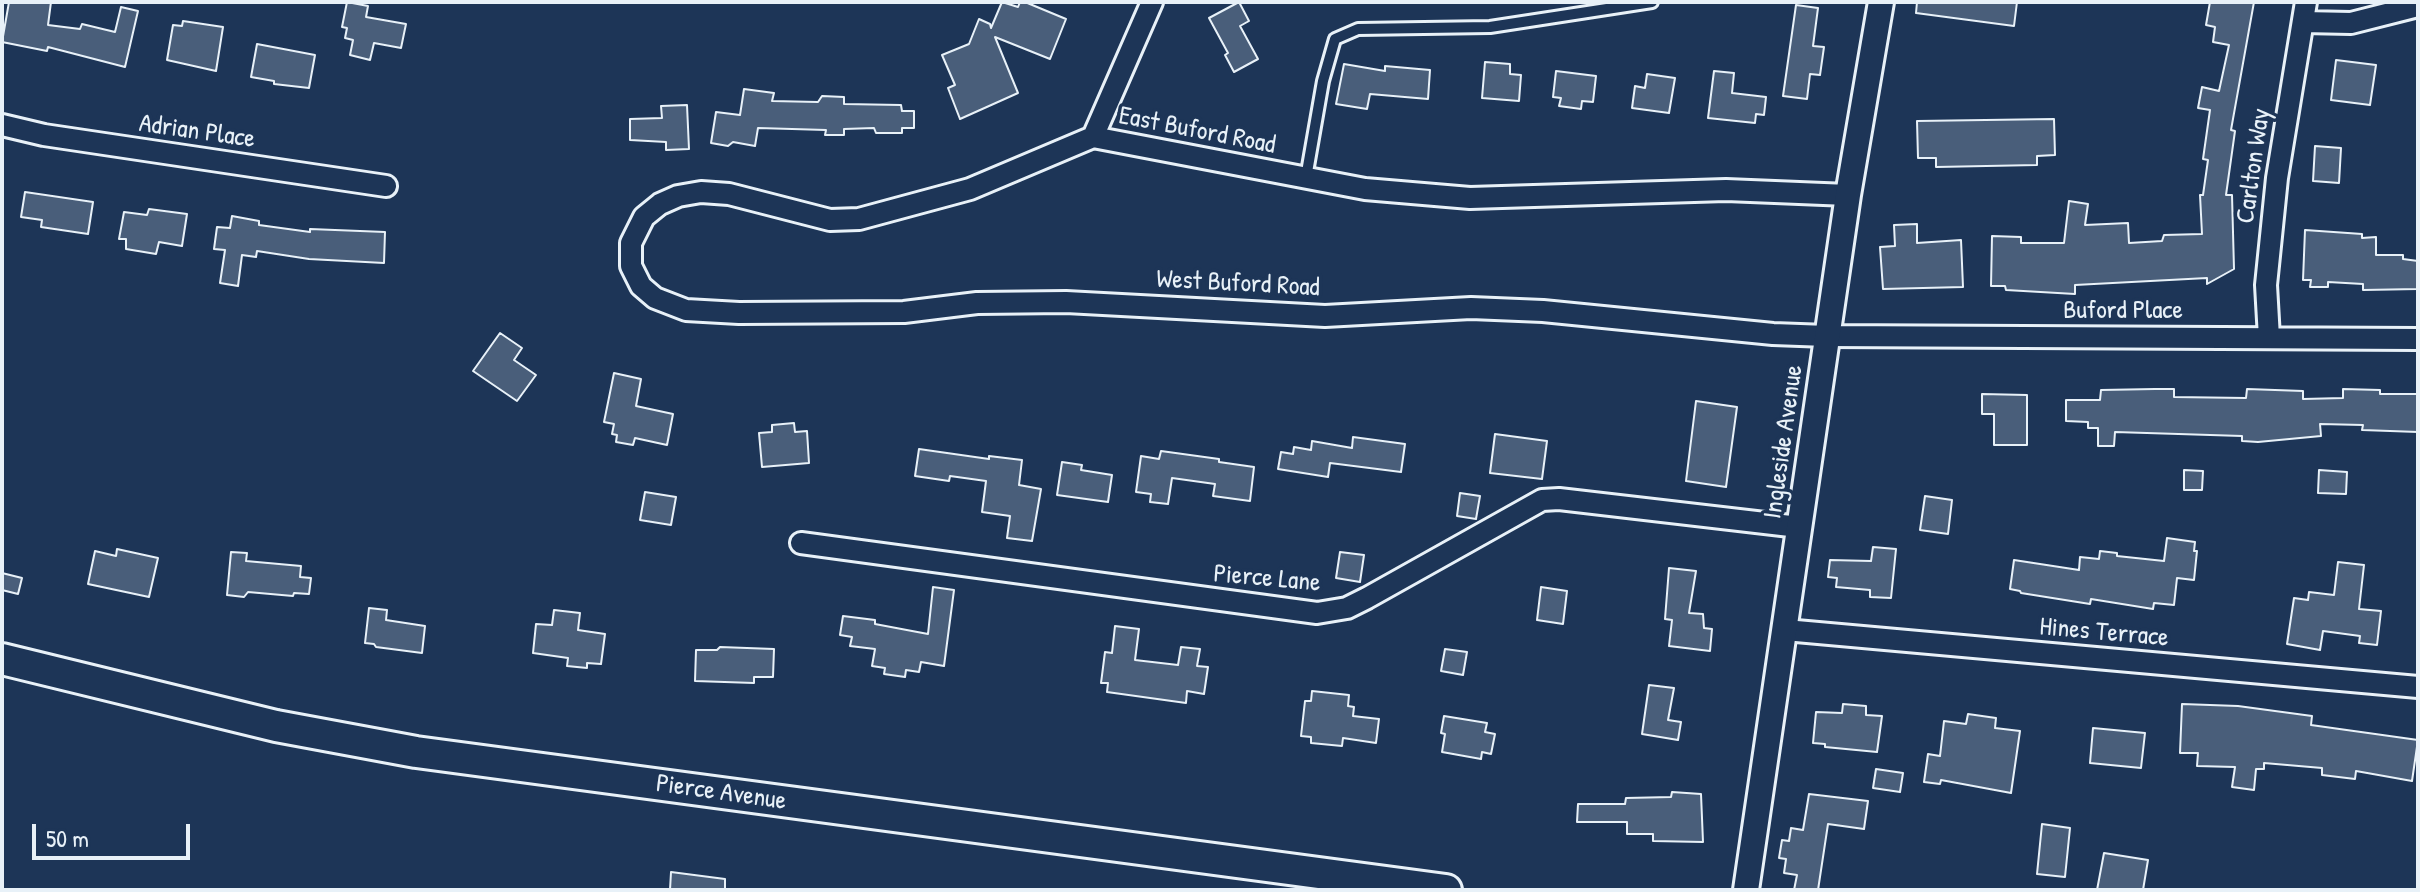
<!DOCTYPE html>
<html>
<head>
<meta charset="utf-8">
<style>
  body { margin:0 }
  #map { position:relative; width:2420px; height:892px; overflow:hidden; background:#1d3557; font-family:"Patrick Hand",sans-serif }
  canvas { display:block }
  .frame { position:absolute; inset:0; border:4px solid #e8f1f8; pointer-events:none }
  .scale { position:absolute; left:32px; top:824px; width:158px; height:36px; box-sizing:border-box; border:4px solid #e8f1f8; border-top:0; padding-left:10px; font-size:24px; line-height:28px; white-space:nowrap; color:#e8f1f8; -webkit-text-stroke:6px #1d3557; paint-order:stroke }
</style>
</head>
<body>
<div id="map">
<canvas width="2420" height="892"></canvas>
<div class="frame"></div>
<div class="scale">50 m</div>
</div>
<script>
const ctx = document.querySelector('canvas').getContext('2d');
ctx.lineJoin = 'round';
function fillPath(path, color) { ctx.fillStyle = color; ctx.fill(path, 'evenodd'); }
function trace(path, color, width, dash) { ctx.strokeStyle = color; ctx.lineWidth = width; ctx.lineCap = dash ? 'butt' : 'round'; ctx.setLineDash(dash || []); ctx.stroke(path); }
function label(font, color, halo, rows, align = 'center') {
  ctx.font = font + ' "Patrick Hand",sans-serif'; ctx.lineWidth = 7; ctx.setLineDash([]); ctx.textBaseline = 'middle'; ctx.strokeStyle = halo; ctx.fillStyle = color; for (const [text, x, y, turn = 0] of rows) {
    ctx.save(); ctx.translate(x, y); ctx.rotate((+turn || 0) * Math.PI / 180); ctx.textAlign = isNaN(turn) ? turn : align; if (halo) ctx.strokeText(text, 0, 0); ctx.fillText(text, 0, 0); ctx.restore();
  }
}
const building = new Path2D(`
  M9 2H51L48 25 80 29 82 24 115 32 121 7 138 11 125 67 48 47 47 51 2 42Z
  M347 2 368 6 366 17 406 24 401 48 374 43 370 60 350 55 353 40 345 38 347 28 342 27Z
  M1002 2 1018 7 1020 2H1025L1066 19 1050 59 995 37 1018 93 960 119 948 88 955 85 942 55 969 44 979 19 990 24 991 28Z
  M1239 2 1249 21 1240 26 1258 59 1234 72 1225 55 1228 53 1209 18Z
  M1917 2H2017L2014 26 1916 13Z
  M2210 2H2254L2231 130 2235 131 2226 195H2232L2234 269 2207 284V278L2075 285V294L2006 290 2005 286H1991L1992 236 2021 237V243H2064L2069 201 2088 204 2085 225 2128 223 2129 243 2162 241 2164 235 2202 234 2200 195H2203L2208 160 2203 159 2210 110 2198 108 2202 87 2219 91 2229 45 2213 42 2215 27 2206 25Z
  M1796 5 1818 8 1813 46 1824 47 1820 75 1810 74 1807 99 1783 96Z
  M183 21 223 27 216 71 167 60 173 25 182 26Z
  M257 44 315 55 309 88 274 84V81L251 77Z
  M2336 60 2376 65 2370 105 2331 100Z
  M1485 62 1510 64V74L1521 75 1519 101 1482 98Z
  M1344 64 1385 71V66L1430 70 1428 99 1370 94 1367 109 1336 104Z
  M1556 71 1596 76 1593 102 1582 101 1581 109 1559 106 1561 98 1553 97Z
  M1714 71 1734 73 1732 93 1766 97 1764 115 1756 114 1755 123 1708 118Z
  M1647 74 1675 78 1669 113 1632 108 1635 86 1645 88Z
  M744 89 774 93 772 101 818 102 822 96 844 97V104L901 105 902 111H914V128H902V133H876L874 128 844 129V135H825L826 130 758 128 755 146 733 142 728 146 711 143 716 112 740 115Z
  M687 105 689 149 666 150V142L630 140V119L662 118 661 106Z
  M2054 119 2055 155 2037 156V165L1936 167V158H1918L1917 121Z
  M2315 146 2341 148 2339 183 2313 181Z
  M25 192 93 202 88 234 41 227 42 220 21 217Z
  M149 209 187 214 182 246 159 242 156 254 126 249V239H119L124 212 147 215Z
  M232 216 259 221V225L310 232V229L385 232 384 263 309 259 257 251 256 257 242 255 238 286 220 283 225 250 214 249 217 227 230 228Z
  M1917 224V243L1961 240 1963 287 1883 289 1880 247 1895 246 1894 225Z
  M2305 230 2362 234V238L2376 237V255H2403V259L2418 261V289L2363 290V284L2328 282V287H2310L2311 280H2303Z
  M500 333 522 348 514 360 536 375 517 401 473 371Z
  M614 373 641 379 636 406 673 414 667 445 635 438 633 445 616 442 617 435 612 434 614 424 604 422Z
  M2155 389H2174V397L2246 398 2247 389 2303 391V399L2343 398V389L2380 390V394H2418V432L2362 430 2363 425 2320 424 2321 436 2258 442 2242 441V436L2115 432 2114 446H2098V428H2088V422L2066 421V400H2100L2101 390Z
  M1982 394 2027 395V445H1994V414H1982Z
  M1696 401 1737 407 1726 487 1686 481Z
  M794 423 795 432 807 431 809 463 762 467 759 433 772 432V425Z
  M1495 434 1547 441 1542 479 1490 473Z
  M1353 437 1405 444 1401 472 1330 463 1328 477 1278 469 1281 452 1293 454 1294 447 1311 450 1312 441 1352 448Z
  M919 449 989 459V456L1022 460 1019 485 1041 489 1032 541 1007 538 1010 516 982 512 986 481 950 476 949 481 915 476Z
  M1161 451 1219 459V462L1254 467 1250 501 1213 496 1215 484 1172 478 1168 504 1150 502 1151 494 1136 492 1141 456 1159 459Z
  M1062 462 1082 465 1081 470 1112 475 1108 502 1057 495Z
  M2184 470 2203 471 2202 490H2184Z
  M2319 470 2347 472 2346 494 2318 493Z
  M645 492 676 497 671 525 640 520Z
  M1460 493 1480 496 1476 519 1457 516Z
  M1925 496 1952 500 1948 534 1920 530Z
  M2167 538 2195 542 2194 551H2197L2194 580 2177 578 2174 605 2154 603 2153 609 2091 599 2090 604 2021 593 2020 591 2010 589 2014 560 2079 570 2080 557 2099 559 2100 551 2117 553V556L2164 561Z
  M1873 547 1896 549 1891 598 1870 597V590L1836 587 1837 578 1828 577 1830 560 1871 561Z
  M117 549 158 558 149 597 88 584 95 551 116 556Z
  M231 552 247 553 246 561 301 566 300 577 311 578 309 594 294 593 293 596 248 592 244 597 227 595Z
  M1340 552 1364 555 1360 582 1336 578Z
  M2338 562 2364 565 2359 609 2381 611 2377 645 2359 643 2360 636 2323 631 2320 650 2287 644 2294 598 2308 600 2309 592 2334 595Z
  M1669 568 1696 571 1689 613 1703 614 1704 628 1712 629 1710 651 1669 646 1672 620 1665 619Z
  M2 573 22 578 18 594 2 590Z
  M933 587 954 590 944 666 921 662 919 672 906 670 905 677 884 674 885 668 872 666 875 649 850 646 852 637 840 635 843 616 875 620V624L928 634Z
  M1541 587 1567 591 1563 624 1537 620Z
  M369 608 387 610 386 620 425 626 422 653 376 647 374 644 365 643Z
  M554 610 580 613 578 630 605 634 601 664 587 663V668L567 666 568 658 533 653 536 624 552 625Z
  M1115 626 1139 629 1135 660 1178 665 1181 647 1200 649 1197 666 1208 667 1204 694 1187 691 1186 703 1107 692 1108 683H1101L1105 652 1112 653Z
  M720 647 774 649 773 677H754V683L695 681 696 650H717Z
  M1445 649 1467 652 1463 675 1441 671Z
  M1649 685 1674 688 1668 720 1681 722 1678 740 1642 734Z
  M1312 691 1349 695 1348 706 1354 707 1353 716 1379 719 1376 743 1343 738 1342 746 1311 743V737L1301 736 1305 701H1311Z
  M1843 704 1866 706V715L1882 716 1877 752 1825 747V744L1813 743 1816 712 1842 713Z
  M2182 704 2238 706 2312 716 2311 725 2418 740 2412 781 2356 771 2355 779 2322 775V768L2264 763V769H2256L2254 790 2232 787 2235 767 2197 766 2198 753H2180Z
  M1968 714 1996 718 1995 728 2020 731 2011 793 1941 780 1940 784 1924 782 1928 754 1940 756 1944 721 1966 724Z
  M1444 716 1487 723 1485 732 1495 734 1491 754 1482 752 1481 759 1442 752 1445 734 1441 733Z
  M2093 728 2145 733 2141 768 2090 763Z
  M1876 769 1903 773 1900 792 1873 788Z
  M1672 792 1701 794 1703 842 1653 841V834H1627V822H1577L1578 804H1625L1626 798 1671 797Z
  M1809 794 1868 801 1864 829 1828 824 1818 890H1794L1797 875 1784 873 1786 859 1779 858 1782 840 1789 841 1791 828 1803 830Z
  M2042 824 2070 828 2065 877 2037 874Z
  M2104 853 2148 860 2143 890H2097Z
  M671 872 725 879V890H670Z`);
const service = new Path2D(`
  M1306 178 1323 81 1335 39 1358 29 1490 27 1652 2`);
const minor = new Path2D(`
  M2303 22 2351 23 2418 6
  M2 125 44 135 386 186
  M1093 137 1152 2
  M1848 195 1726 190 1470 198 1365 189 1093 137 970 189 859 219 830 220 729 194 701 192 678 196 660 204 644 217 631 243V266L641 286 655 298 686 310 739 313 904 312 977 303 1066 302 1325 316 1471 308 1543 311 1773 334 1827 336 2418 339
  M2269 338 2266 285 2277 178 2306 2
  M801 543 1317 613 1347 608 1367 598 1542 500 1559 499 1799 527
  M1785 630 2418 687`);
const tertiary = new Path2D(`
  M1746 890 1848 195 1881 2`);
const primary = new Path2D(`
  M2 659 276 726 416 752 1446 890`);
const streetNames = [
  ["East Buford Road",1197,131,11],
  ["Adrian Place",197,132,8],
  ["Carlton Way",2254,166,-82],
  ["West Buford Road",1238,284,3],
  ["Buford Place",2123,311],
  ["Ingleside Avenue",1784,442,-82],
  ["Pierce Lane",1267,579,5],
  ["Hines Terrace",2104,633,5],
  ["Pierce Avenue",721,793,8]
];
fillPath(building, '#495e7a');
trace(building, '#e8f1f8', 2);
trace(service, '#e8f1f8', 16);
trace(minor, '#e8f1f8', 26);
trace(tertiary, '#e8f1f8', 30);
trace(primary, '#e8f1f8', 36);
trace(service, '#1d3557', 10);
trace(minor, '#1d3557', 20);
trace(tertiary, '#1d3557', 24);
trace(primary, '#1d3557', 30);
label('26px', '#e8f1f8', '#1d3557', streetNames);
</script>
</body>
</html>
